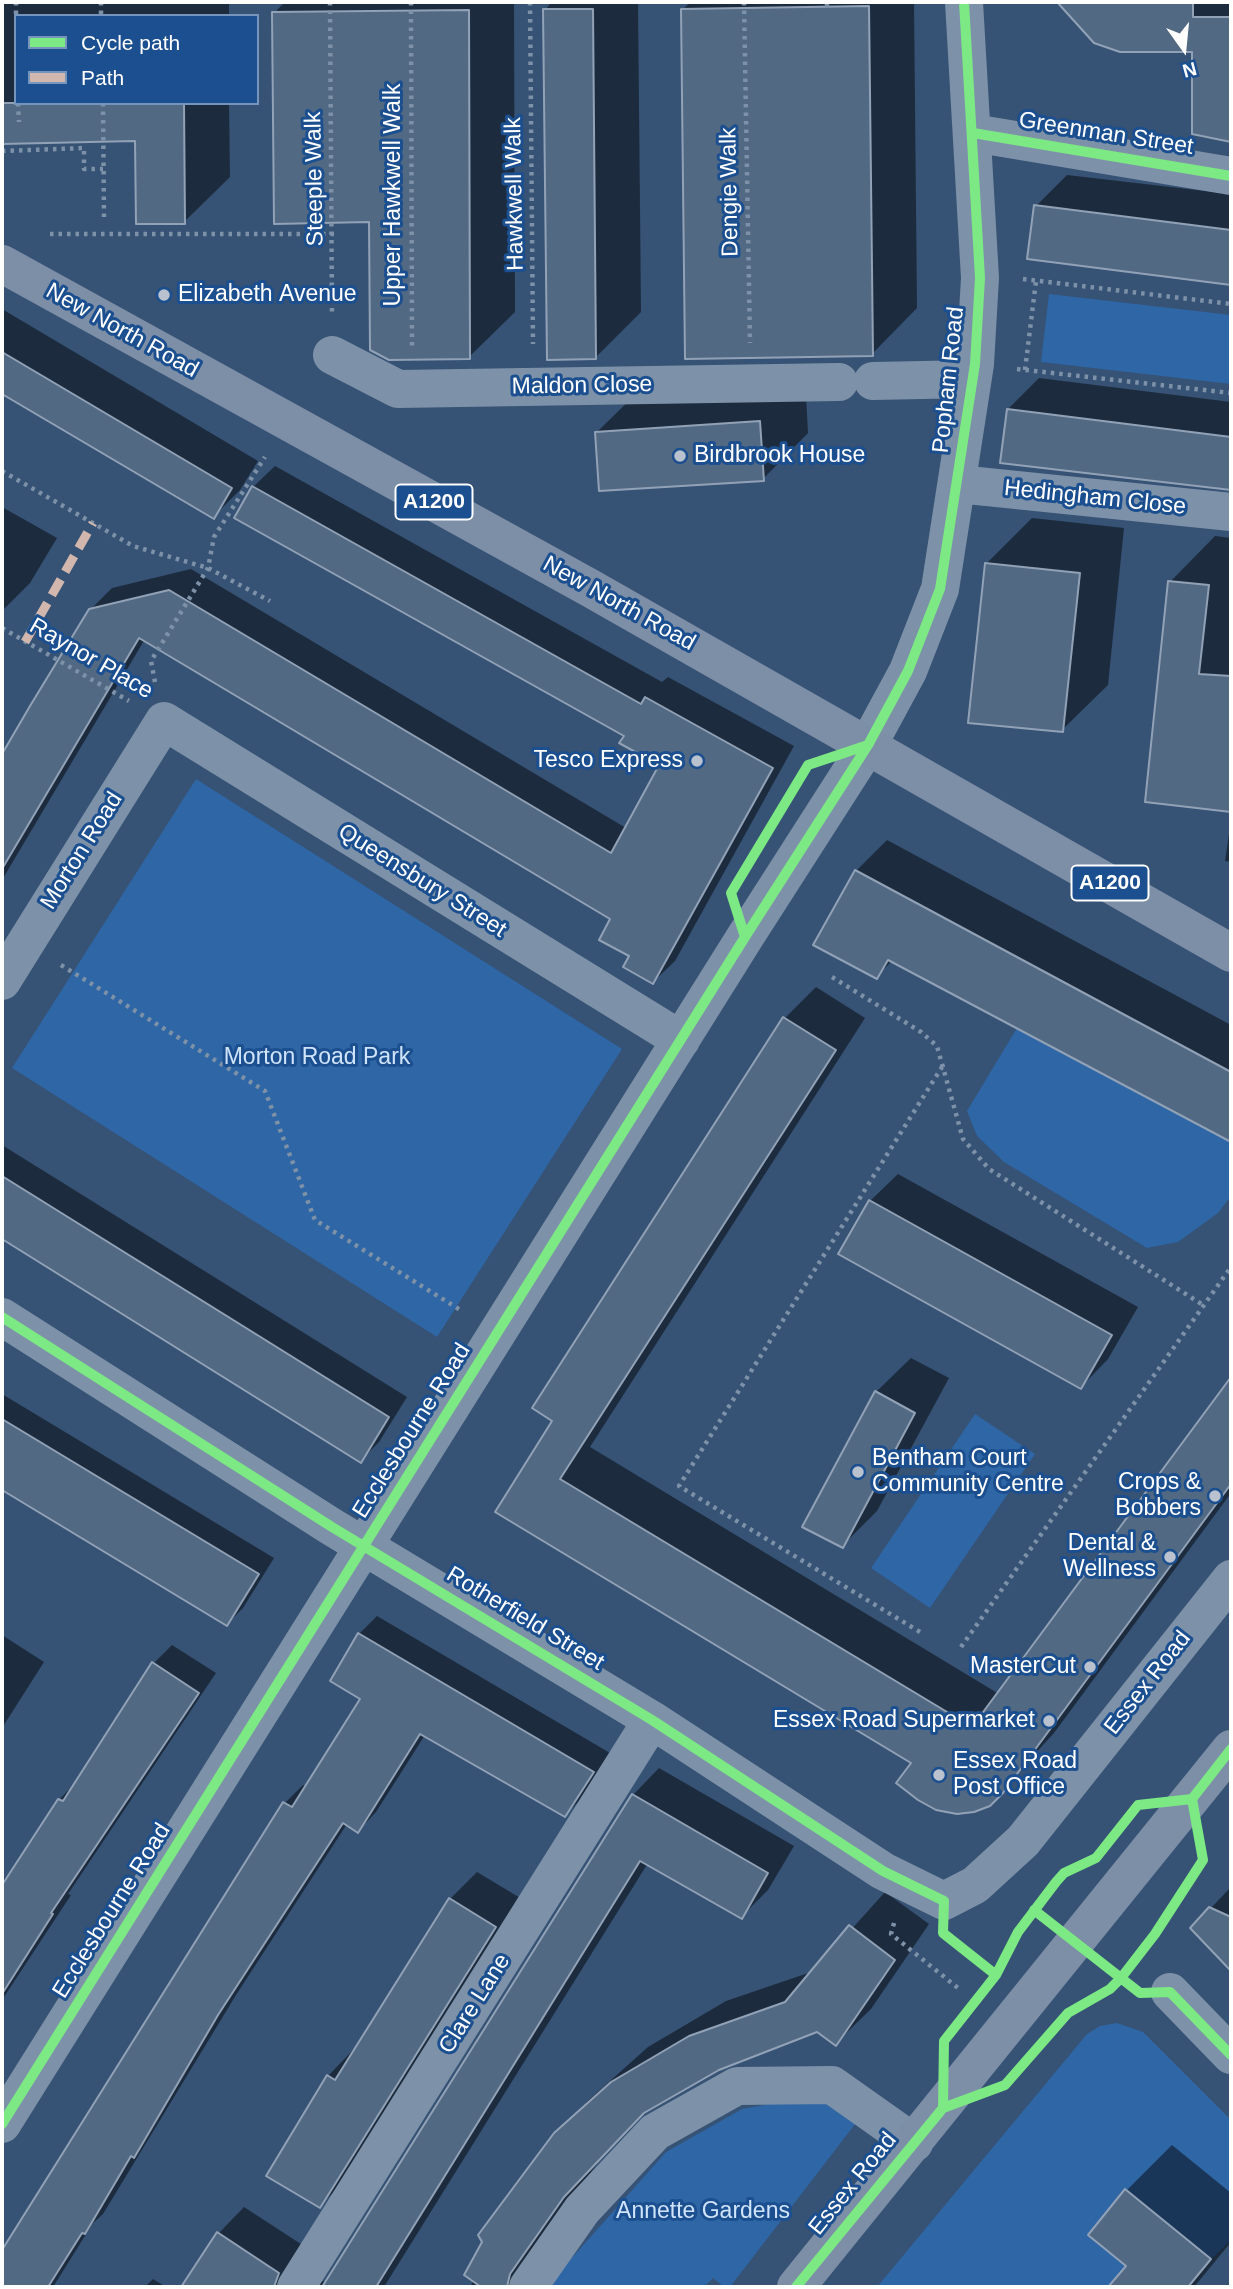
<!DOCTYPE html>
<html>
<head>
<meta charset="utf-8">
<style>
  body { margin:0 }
  #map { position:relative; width:1233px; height:2289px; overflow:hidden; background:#365274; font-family:Helvetica,sans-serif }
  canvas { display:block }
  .frame { position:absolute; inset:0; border:4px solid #fff; pointer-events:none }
  .legend { position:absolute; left:14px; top:14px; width:245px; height:91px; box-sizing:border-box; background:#1b4f8f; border:2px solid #7695bc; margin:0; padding:9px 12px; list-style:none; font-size:21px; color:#fff }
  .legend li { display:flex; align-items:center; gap:14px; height:35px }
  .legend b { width:35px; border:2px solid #7695bc }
  .north { position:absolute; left:1149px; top:14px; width:70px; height:70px; -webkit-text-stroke:5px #1b4f8f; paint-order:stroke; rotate:165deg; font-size:19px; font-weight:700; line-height:28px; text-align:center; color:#fff }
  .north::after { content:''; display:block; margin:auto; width:24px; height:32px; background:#fff; clip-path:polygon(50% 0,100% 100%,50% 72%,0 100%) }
</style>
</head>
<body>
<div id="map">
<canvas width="1233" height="2289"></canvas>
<div class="frame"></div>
<ul class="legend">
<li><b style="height:9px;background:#7ce984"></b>Cycle path</li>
<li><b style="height:9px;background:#d1b7ad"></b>Path</li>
</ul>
<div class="north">N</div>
</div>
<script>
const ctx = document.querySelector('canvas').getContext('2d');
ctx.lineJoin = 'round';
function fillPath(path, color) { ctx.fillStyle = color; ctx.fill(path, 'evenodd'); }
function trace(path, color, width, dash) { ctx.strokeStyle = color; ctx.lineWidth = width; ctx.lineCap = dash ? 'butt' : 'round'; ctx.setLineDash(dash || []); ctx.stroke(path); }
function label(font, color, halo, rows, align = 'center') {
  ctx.font = font + ' Helvetica,sans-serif'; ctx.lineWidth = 6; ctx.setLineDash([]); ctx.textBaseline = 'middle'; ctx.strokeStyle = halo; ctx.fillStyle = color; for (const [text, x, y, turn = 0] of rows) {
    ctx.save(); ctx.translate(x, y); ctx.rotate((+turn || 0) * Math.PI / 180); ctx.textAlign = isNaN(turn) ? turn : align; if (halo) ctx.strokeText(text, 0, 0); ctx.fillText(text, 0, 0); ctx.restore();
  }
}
const green = new Path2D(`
  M1049 294 1231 315V384L1041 362Z
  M196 779 622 1049 437 1337 12 1068Z
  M1017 1028 1231 1142V1196L1218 1213 1178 1242 1147 1248 1004 1162 977 1136 967 1111Z
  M975 1414 1035 1454 930 1608 871 1568Z
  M1117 2023 1143 2032 1231 2120V2240L1211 2259 1125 2190 1088 2235 1126 2266 1108 2287H877L1087 2034 1100 2026Z
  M820 2095 859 2119 730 2287H724L713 2278 704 2287H546L666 2152 742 2109Z`);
const shadow = new Path2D(`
  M2 2H229V16H16V103H229L230 177 184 222 137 139 2 142Z
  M285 2H514L515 312 469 357 371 220 274 13Z
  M552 2H638L641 312 595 358 545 10Z
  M691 2H914L917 308 872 354 683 9Z
  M1074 2H1231V140L1193 133V51L1077 21Z
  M1067 175 1231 194V283L1029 258 1036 206Z
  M2 309 258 461 240 490 213 517 2 392Z
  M805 376 808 433 763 479 597 432 643 387Z
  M1039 378 1231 402V490L1002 462 1008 409Z
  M275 466 662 682 668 677 794 746 675 961 653 982 631 956 613 918 145 639 2 880V757L90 610 112 588 191 569 626 828 662 764 626 735 253 487Z
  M2 507 57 538 30 583 3 610Z
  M1032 518 1124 528 1108 685 1062 730 986 564Z
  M1215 536 1231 538V810L1146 801 1170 582Z
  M1231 821V862L1225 861Z
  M887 840 1231 1025V1141L893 960 876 977 856 871Z
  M816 987 865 1018 590 1447 999 1694 1231 1379V1493L1054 1733 989 1804 913 1762 498 1512 554 1420 534 1407 785 1018Z
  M2 1145 407 1397 379 1442 361 1460 2 1236Z
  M898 1174 1138 1307 1108 1359 1081 1387 870 1201Z
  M911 1358 949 1378 877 1511 842 1546 876 1392Z
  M2 1394 274 1558 243 1608 227 1624 2 1488Z
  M377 1616 610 1753 583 1797 565 1815 425 1735 376 1812 358 1831 347 1824 236 1995 103 2214 93 2223 53 2287H2V2255L120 2061 178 1975 285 1803 303 1785 307 1787 363 1699 359 1634Z
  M2 1635 44 1662 2 1728Z
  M172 1645 216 1673 68 1894 71 1895 2 2000V1881L13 1870 59 1800 77 1781 153 1664Z
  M659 1768 794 1846 768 1890 741 1917 648 1863 384 2287H183L218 2234 244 2207 304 2246 310 2279 327 2282 633 1795Z
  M477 1872 522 1899 347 2179 319 2206 328 2076 355 2048 450 1899Z
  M1231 1887V1969L1192 1928Z
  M885 1892 929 1924 871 2009 836 2043 818 2030 718 2069 647 2110 601 2158 544 2238 545 2287H470L555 2134 591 2098 648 2047 726 2001 814 1971Z
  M1172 2145 1231 2193V2242L1194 2287H1110L1128 2266 1126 2191Z
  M153 2279 166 2287H145Z`);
const building = new Path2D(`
  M1057 2H1193V17H1231V142L1192 134V52H1120L1094 43Z
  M869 6 873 356 685 359 681 9Z
  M543 9H593L596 359 547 360Z
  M469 10 470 359 389 360 370 350 369 222 274 224 272 12Z
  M2 103H184L185 224H136L135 141 2 144Z
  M1034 205 1231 230V285L1027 259Z
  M2 352 232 488 214 519 2 394Z
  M1007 409 1231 437V490L1000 463Z
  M760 421 764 481 599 491 595 432Z
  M252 486 641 704 645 697 773 768 653 984 623 967 629 956 599 940 610 919 139 638 2 869V754L30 706 89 609 169 590 611 853 659 765 619 743 624 736 234 518Z
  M985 563 1080 573 1063 732 968 723Z
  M1168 581 1209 585 1199 674 1231 676V812L1145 802Z
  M855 870 1231 1072V1142L888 960 877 979 813 945Z
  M783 1017 836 1050 560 1479 972 1727 1231 1377V1484L1003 1793 990 1806 974 1812 957 1814 936 1810 918 1800 896 1783 911 1763 495 1512 552 1421 532 1408Z
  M2 1176 389 1417 361 1463 2 1239Z
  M869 1200 1112 1335 1081 1389 838 1254Z
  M875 1391 915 1413 843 1548 802 1527Z
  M2 1419 259 1574 227 1626 2 1490Z
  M358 1633 594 1772 565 1817 420 1734 358 1833 343 1823 218 2015 134 2158 131 2156 85 2234 82 2233 48 2287H2V2250L283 1802 292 1807 360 1699 330 1681Z
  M152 1662 199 1693 51 1913 53 1914 2 1994V1885L58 1799 63 1801Z
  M632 1794 768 1873 742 1919 640 1861 376 2287H322Z
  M449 1898 496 1927 320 2208 266 2176 327 2075 335 2080Z
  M1209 1907 1231 1917V1971L1190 1928Z
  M849 1925 895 1960 836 2046 817 2032 719 2070 644 2113 564 2197 510 2274 507 2287H481L464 2275 482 2242 478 2235 554 2133 611 2082 689 2036 785 2002Z
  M1125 2189 1211 2259 1188 2287H1108L1126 2266 1088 2235Z
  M217 2232 279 2273 274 2287H181Z`);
const path = new Path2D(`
  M16 2V16
  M101 2V16
  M330 2 332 316
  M411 2 412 347
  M530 2 533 344
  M744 2 750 343
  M827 7V2
  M18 103 19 122
  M103 103 104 217
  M2 151 84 148V169H103
  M50 234H334
  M1023 279 1231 304
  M1017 369 1231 393
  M1025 370 1036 281
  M2 471 133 546 208 568 270 601
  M2 628 129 701
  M155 682 151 661 208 568 214 537 265 457
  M61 965 265 1091 315 1220 462 1311
  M832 977 921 1032 937 1046 963 1139 989 1169 1203 1305
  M920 1632 679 1486 942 1067
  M961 1647 1231 1267
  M894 1923 891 1934 958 1988`);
const minor = new Path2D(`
  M973 133 1231 176
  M332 355 398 389 839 382
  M873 381 972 379
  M958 484 1231 512
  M2 981 164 721 681 1040
  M2 1317 332 1527 652 1720 883 1871 944 1901 975 1885 1023 1841 1231 1579
  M1170 1992 1231 2055
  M2 2124 745 937 868 745 908 671 940 589 975 364 980 278 964 2
  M296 2287 652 1720
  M528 2287 582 2210 655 2132 737 2086 832 2085 914 2143`);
const major = new Path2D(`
  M2 264 590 588 1231 953
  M796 2287 1231 1749`);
const quiet = new Path2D(`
  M25 642 93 523`);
const cycleway = new Path2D(`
  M973 133 1231 176
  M745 937 731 893 808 765 868 745
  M2 1317 332 1527 652 1720 883 1871 944 1901 943 1933 996 1975
  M1034 1910 1140 1993 1170 1992 1231 2055
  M943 2108 944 2041 996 1975 1018 1932 1056 1882 1064 1873 1096 1858 1138 1805 1192 1799 1231 1749
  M2 2124 745 937 868 745 908 671 940 589 975 364 980 278 964 2
  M796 2287 943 2108 1005 2085 1068 2013 1110 1989 1121 1978 1155 1934 1203 1860 1192 1799`);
const markers = [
  [164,295,7,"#b9c2ce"],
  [680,456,7,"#b9c2ce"],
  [697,761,7,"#b9c2ce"],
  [858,1472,7,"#b9c2ce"],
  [1215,1496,7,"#b9c2ce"],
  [1170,1557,7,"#b9c2ce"],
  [1090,1667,7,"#b9c2ce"],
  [1049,1721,7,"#b9c2ce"],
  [939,1775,7,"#b9c2ce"]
];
const shields = [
  [434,502,77],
  [1110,883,77]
];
const shieldNames = [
  ["A1200",434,502],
  ["A1200",1110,883]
];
const streetNames = [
  ["Greenman Street",1106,134,9],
  ["Steeple Walk",315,179,-91],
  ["Dengie Walk",730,192,-91],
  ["Hawkwell Walk",515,194,-91],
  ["Upper Hawkwell Walk",394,195,-90],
  ["New North Road",122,331,29],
  ["Popham Road",949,380,-84],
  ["Maldon Close",582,386,-1],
  ["Hedingham Close",1095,498,6],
  ["New North Road",619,604,29],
  ["Raynor Place",91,659,30],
  ["Morton Road",82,851,-58],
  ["Queensbury Street",422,881,32],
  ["Ecclesbourne Road",412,1431,-58],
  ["Rotherfield Street",525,1619,31],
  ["Essex Road",1148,1683,-52],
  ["Ecclesbourne Road",112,1911,-58],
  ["Clare Lane",475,2004,-58],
  ["Essex Road",853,2184,-51]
];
const poiNames = [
  ["Elizabeth Avenue",178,295,"left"],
  ["Birdbrook House",694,456,"left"],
  ["Tesco Express",683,761],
  ["Bentham Court",872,1459,"left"],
  ["Community Centre",872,1485,"left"],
  ["Crops &",1201,1483],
  ["Bobbers",1201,1509],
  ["Dental &",1156,1544],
  ["Wellness",1156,1570],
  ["MasterCut",1076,1667],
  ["Essex Road Supermarket",1035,1721],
  ["Essex Road",953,1762,"left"],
  ["Post Office",953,1788,"left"]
];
const parkNames = [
  ["Morton Road Park",317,1058],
  ["Annette Gardens",703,2212]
];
fillPath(green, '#2f66a5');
fillPath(shadow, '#0007');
fillPath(building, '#526984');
trace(building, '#92a2b6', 2);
trace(path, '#7d92a8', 4.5, [3.5, 5]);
trace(minor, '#7d92a8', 38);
trace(major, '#7d8ea7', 38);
trace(quiet, '#d1b7ad', 9, [18, 9]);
trace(cycleway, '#7ce984', 10);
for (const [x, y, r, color] of markers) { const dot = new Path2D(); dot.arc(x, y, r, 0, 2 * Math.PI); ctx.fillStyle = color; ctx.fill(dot); trace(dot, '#1b4f8f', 2.5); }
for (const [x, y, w] of shields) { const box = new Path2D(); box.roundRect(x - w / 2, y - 17.5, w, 35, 5); ctx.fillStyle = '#1b4f8f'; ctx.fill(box); trace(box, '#fff', 2); }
label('bold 21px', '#fff', null, shieldNames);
label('23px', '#fff', '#1b4f8f', streetNames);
label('23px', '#fff', '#1b4f8f', poiNames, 'right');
label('23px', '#cfe3fa', '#1b4f8f', parkNames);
</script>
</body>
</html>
